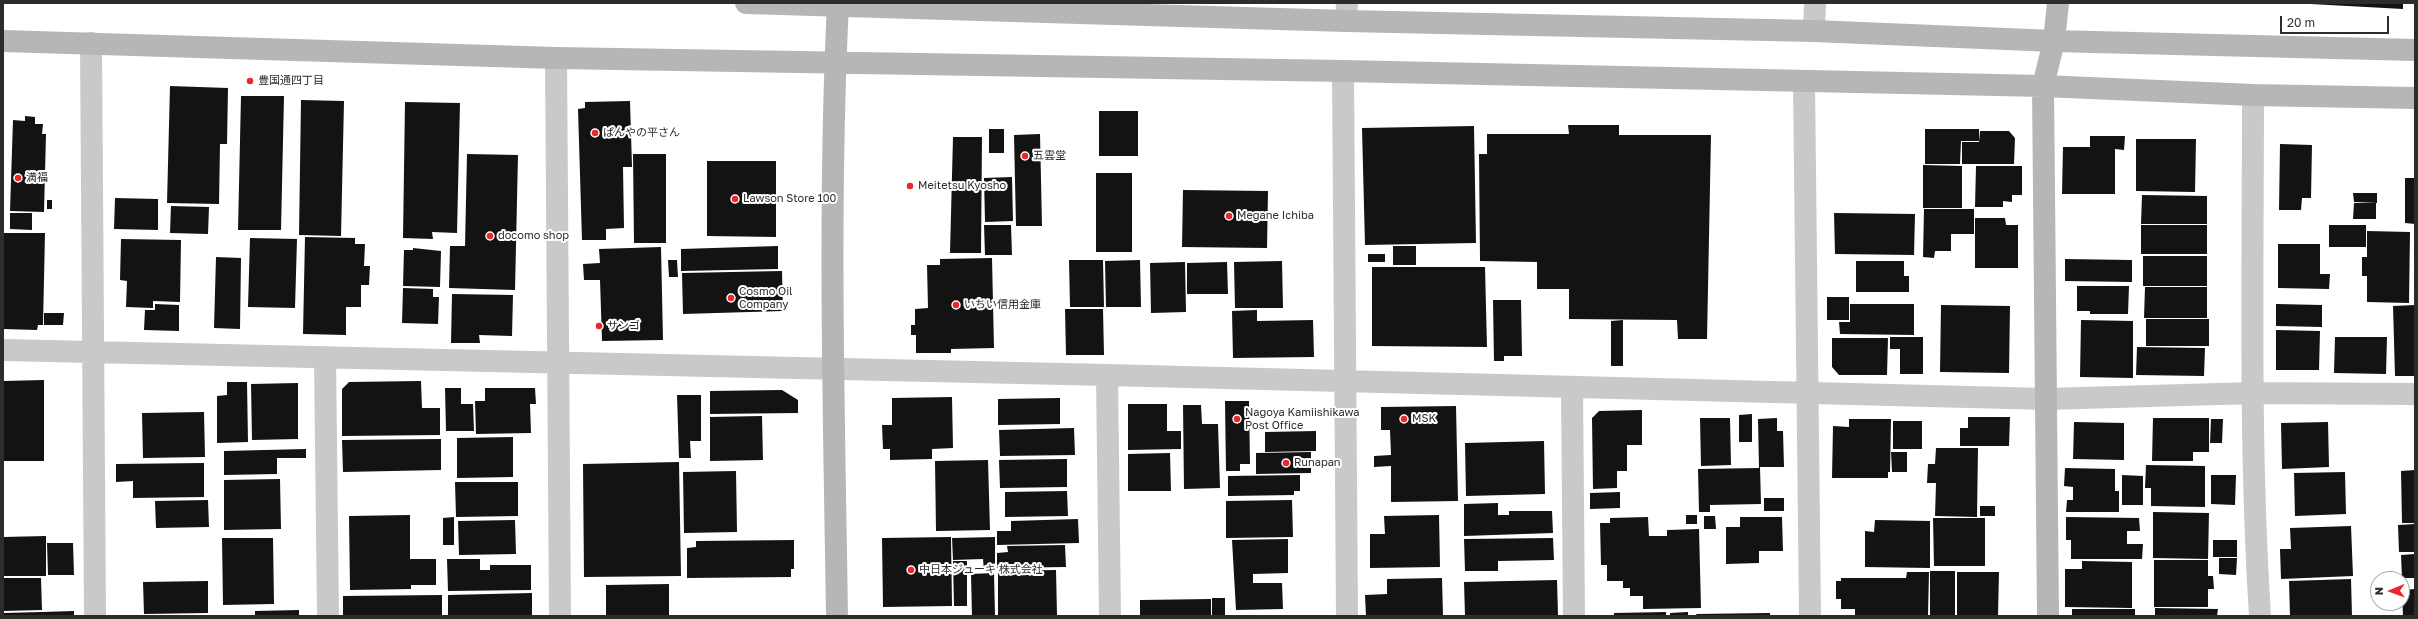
<!DOCTYPE html>
<html>
<head>
<meta charset="utf-8">
<style>
  body { margin:0 }
  #map { position:relative; width:2418px; height:619px; overflow:hidden; background:#fff; font-family:"Golos Text",sans-serif }
  canvas { display:block }
  .frame { position:absolute; inset:0; border:4px solid #2c2c2c; pointer-events:none }
  .north { position:absolute; left:2370px; top:571px; width:40px; height:40px; box-sizing:border-box; background:#fff; border:1px solid #ababab; border-radius:50%; rotate:269deg; font-size:11px; font-weight:700; line-height:16px; text-align:center; color:#2c2c2c }
  .north::after { content:''; display:block; margin:auto; width:14px; height:18px; background:#ea282b; clip-path:polygon(50% 0,100% 100%,50% 72%,0 100%) }
  .scale { position:absolute; left:2280px; top:16px; width:109px; height:18px; box-sizing:border-box; border:2px solid #2c2c2c; border-top:0; padding-left:5px; font-size:12px; line-height:14px; white-space:nowrap; color:#2c2c2c; -webkit-text-stroke:3px #fff; paint-order:stroke }
</style>
</head>
<body>
<div id="map">
<canvas width="2418" height="619"></canvas>
<div class="frame"></div>
<div class="north">N</div>
<div class="scale">20 m</div>
</div>
<script>
const ctx = document.querySelector('canvas').getContext('2d');
ctx.lineJoin = 'round';
function fillPath(path, color) { ctx.fillStyle = color; ctx.fill(path, 'evenodd'); }
function trace(path, color, width, dash) { ctx.strokeStyle = color; ctx.lineWidth = width; ctx.lineCap = dash ? 'butt' : 'round'; ctx.setLineDash(dash || []); ctx.stroke(path); }
function label(font, color, halo, rows, align = 'center') {
  ctx.font = font + ' "Golos Text","Noto Sans JP",sans-serif'; ctx.lineWidth = 4; ctx.setLineDash([]); ctx.textBaseline = 'middle'; ctx.strokeStyle = halo; ctx.fillStyle = color; for (const [text, x, y, turn = 0] of rows) {
    ctx.save(); ctx.translate(x, y); ctx.rotate((+turn || 0) * Math.PI / 180); ctx.textAlign = isNaN(turn) ? turn : align; if (halo) ctx.strokeText(text, 0, 0); ctx.fillText(text, 0, 0); ctx.restore();
  }
}
const building = new Path2D(`
  M2292 3H2403V9Z
  M170 86 228 88 227 144H220L219 204 167 203Z
  M241 96H284L281 230H238Z
  M301 100 344 101 341 236 299 235Z
  M630 101 632 167H623L624 228 606 229V240H582L578 109 585 108V102Z
  M405 102 460 103 457 233 432 232 433 239 403 238Z
  M1099 111H1138V156H1099Z
  M25 116 35 117V124H43L42 134H46L44 212 10 211 13 120 25 121Z
  M1568 125H1619V135H1711L1707 339H1678L1677 320 1569 319V289H1537V262L1480 261 1479 154H1487V134H1569Z
  M1474 126 1476 243 1365 245 1362 128Z
  M989 129H1004V153H989Z
  M1925 129H1979V141H1961L1960 164H1925Z
  M1980 131H2009L2015 138 2014 164H1962V142H1979Z
  M1040 134 1042 226H1016L1014 135Z
  M2090 136H2125L2124 150 2115 149V194H2062L2063 147H2090Z
  M953 137H982L981 253H950Z
  M2136 139H2196L2195 192 2136 191Z
  M2280 144 2312 145 2311 198H2302L2301 210H2279Z
  M467 154 518 155 515 290 449 288 450 246H465Z
  M633 154H666V243H634Z
  M707 161H776V237L707 236Z
  M1923 165 1962 166V208H1923Z
  M1976 166H2022V195H2012V202L2003 201V207H1975Z
  M1096 173H1132V252H1096Z
  M1012 177 1013 221 985 222 984 178Z
  M2405 178H2415V224L2405 223Z
  M1183 190 1268 191 1267 248 1182 247Z
  M2353 193H2377V203L2354 202Z
  M2142 195 2207 196V224H2141Z
  M115 198 158 199V230L114 229Z
  M47 200H52V209H47Z
  M2354 203H2376V219H2353Z
  M171 206 209 207 208 234 170 233Z
  M1924 209H1974V234H1951V251H1935L1934 258 1923 257Z
  M10 213H32V230L10 229Z
  M1834 213 1915 214 1914 255 1835 254Z
  M1975 218H2005L2006 225H2018V268H1975Z
  M984 225H1011L1012 255H985Z
  M2141 225H2207V254H2141Z
  M2329 225H2366V247H2329Z
  M2367 231 2410 232 2409 303 2367 302V276H2362V257H2367Z
  M3 233H45L43 325H38L37 330 3 329Z
  M305 237 355 238V244H365L364 266H370L369 285H361V307H346V335L303 334Z
  M250 238 297 239 295 308 248 307Z
  M121 239 181 240 180 302 153 301V308L126 307 127 281 120 280Z
  M2278 244H2320V274H2330L2329 289 2278 288Z
  M778 246V269L681 271V249Z
  M1393 246H1416V265H1393Z
  M661 247 663 340 602 341 600 280H584L583 264 600 263 599 249Z
  M413 248 441 251 440 287 403 286 404 250H413Z
  M1368 254H1385V262H1368Z
  M2143 256H2207V286H2143Z
  M216 257 241 258 240 329 214 328Z
  M992 258 994 348 951 349V353H916V335H911V325H915V309L928 308 927 265H940V259Z
  M2065 259 2132 260V282L2065 281Z
  M668 260H677L678 277H669Z
  M1069 260H1103L1104 307H1070Z
  M1140 260 1141 307H1106L1105 261Z
  M1282 261 1283 308H1235L1234 262Z
  M1856 261H1904V276H1909V292H1856Z
  M1185 262 1186 312 1151 313 1150 263Z
  M1227 262 1228 294H1187V263Z
  M1372 267H1485L1487 347 1372 346Z
  M782 271 783 311 683 314 682 273Z
  M2077 286H2129L2128 314H2090V311H2077Z
  M2145 287H2207V318H2144Z
  M403 288 433 289V297H439L438 324 402 323Z
  M452 294 513 295 512 336 479 335 480 343H451Z
  M1827 297H1849V320H1827Z
  M1493 300H1521L1522 356H1504V361H1494Z
  M155 304 179 305V331L144 330 145 310H155Z
  M1850 304H1914V335L1840 334 1839 322H1850Z
  M2276 304 2322 305V327L2276 326Z
  M1941 305 2010 306 2009 373 1940 372Z
  M2415 305V376H2395L2393 306Z
  M1065 309H1103L1104 355H1066Z
  M1257 310V321L1313 320 1314 357 1233 358 1232 311Z
  M44 313H64L63 325H44Z
  M2146 319H2209V346H2146Z
  M1623 320V366H1611V321Z
  M2081 320 2133 321V378L2080 377Z
  M2276 330 2320 331 2319 370H2276Z
  M1890 337H1923V374H1900V349H1890Z
  M2335 337H2387L2386 374 2334 373Z
  M1832 338H1888L1887 375H1839L1832 367Z
  M2137 347 2205 348 2204 376 2136 375Z
  M44 380V461H3V381Z
  M421 381 422 408H440V435L342 436V389L349 382Z
  M227 382H247L248 442 217 443V396L227 395Z
  M298 383V439L252 440 251 384Z
  M445 388H461V404H473L474 431H446Z
  M485 388H535L536 404H530L531 433 476 434 475 401H485Z
  M782 390 798 400V413L710 414V391Z
  M677 395H701V441H690L691 458H679Z
  M952 397 953 448 932 449V459L890 460V449H883L882 425H892V398Z
  M1060 398V424L998 425V399Z
  M1225 401H1249L1250 464H1240V471H1226Z
  M1128 404H1167V431H1181V449L1128 450Z
  M1183 405H1201L1202 424H1218L1220 488 1184 489Z
  M1456 406 1458 501 1391 502V466L1374 467V456L1391 455 1390 430H1381V407Z
  M1642 410V445H1627V471H1617V488L1593 489 1592 418 1599 411Z
  M204 412 205 457 143 458 142 413Z
  M1752 414V442H1739V415Z
  M762 416 763 460 710 461V417Z
  M1968 417H2010L2009 446H1960V428H1968Z
  M1700 418H1730L1731 465 1701 466Z
  M1777 418V431H1783L1784 467H1760L1761 504 1710 505V512H1699L1698 469 1759 468 1758 419Z
  M2153 418H2209V452H2193V461H2152Z
  M1849 419H1891L1890 472H1888V478H1832L1833 426 1849 427Z
  M2211 419H2223L2222 443H2210Z
  M1893 421H1922V449H1893Z
  M2074 422 2124 423V460L2073 459Z
  M2328 422 2329 467 2282 469 2281 423Z
  M1074 428 1075 455 1000 456 999 430Z
  M1316 431V451L1265 452V432Z
  M513 437V477L457 478V438Z
  M441 439V470L343 472 342 440Z
  M1544 441 1545 494 1466 496 1465 443Z
  M1936 448H1978L1977 517 1935 516 1936 483H1927L1928 464H1935Z
  M306 449V458H277V474L224 475V451Z
  M1311 452V473L1256 474V453Z
  M1891 452H1907V472H1892Z
  M1170 453 1171 491H1128V454Z
  M1067 459V487L1000 488 999 460Z
  M988 460 990 530 936 531 935 461Z
  M679 462 681 576 584 577 583 464Z
  M204 463V497L133 498V481L116 482V464Z
  M2146 465 2205 466V507L2151 506V488H2145Z
  M2065 468 2115 469V491H2119V512H2066L2067 500H2073V487L2064 486Z
  M2415 470V523H2402L2401 471Z
  M736 471 737 532 684 533 683 472Z
  M2345 472 2346 514 2295 516 2294 473Z
  M1300 475V491H1294V495L1228 496V476Z
  M2122 475 2143 476V505H2122Z
  M2211 475H2236L2235 505 2211 504Z
  M280 479 281 529 224 530V480Z
  M455 482H518V516L456 517Z
  M1067 491 1068 516 1005 517V492Z
  M1620 492V508L1590 509V493Z
  M1764 498H1784V511H1764Z
  M208 500 209 527 156 528 155 501Z
  M1292 500 1293 537 1226 538V501Z
  M1498 503V515H1509V511H1552L1553 533 1464 536V504Z
  M1980 506H1995V516H1980Z
  M2153 512 2209 513 2208 559 2153 558Z
  M410 515V559H436V585H411V589L350 590 349 516Z
  M1439 515 1440 567 1370 568V534H1385L1384 516Z
  M1686 515H1697V524H1686Z
  M1704 516H1715L1716 529H1704Z
  M454 517V545H443V518Z
  M1648 517 1649 536H1667V530L1699 529 1701 608 1643 609V596H1630V588H1623V581H1607V565H1601L1600 523H1610V518Z
  M1740 517H1782L1783 551H1759V563L1726 564V527H1740Z
  M2066 517 2139 518 2140 531H2127V544H2143L2142 559H2071V540H2066Z
  M1933 518H1985V566H1934Z
  M1078 519 1079 543 997 545V531H1011V521Z
  M515 520 516 554 459 555 458 521Z
  M1875 520 1930 521V568L1865 567V531L1874 532Z
  M2415 524V552H2399L2398 525Z
  M2351 526 2353 576 2281 579 2280 549H2291L2290 528Z
  M46 536V576H3V537Z
  M951 537 952 606 883 607 882 538Z
  M995 537V571H984L983 559 953 560 952 538Z
  M222 538H273L274 604 223 605Z
  M1553 538 1554 560 1498 561V571H1465L1464 539Z
  M1288 539V573L1253 574V583H1282L1283 609 1236 610 1232 540Z
  M794 540V569H791V577L687 578V548L696 547V541Z
  M2213 540H2237V557H2213Z
  M47 543H73L74 575H48Z
  M1065 545 1066 567 997 568V553L1008 552 1007 546Z
  M2415 554V578H2402L2401 555Z
  M2219 558H2237L2236 575 2219 574Z
  M447 559H480V570H490V565H531V590L448 591Z
  M2154 560H2208V576H2213L2214 589H2208V607H2154Z
  M953 561H967V606H954Z
  M2082 561 2132 562V608L2065 607V569H2082Z
  M1056 570 1057 615 998 616V571Z
  M1930 571H1955V616H1930Z
  M1907 572H1929L1928 616H1855V609H1841V599H1836V581H1841V578H1906Z
  M1957 572H1999L1998 615H1957Z
  M994 573 995 616H972L971 574Z
  M3 578H41L42 610 3 611Z
  M1442 578 1443 616H1366L1365 595 1387 594V579Z
  M2351 579 2352 616H2290L2289 581Z
  M1557 580 1558 615 1465 616 1464 582Z
  M208 581V613L144 614 143 582Z
  M669 584V616H606V585Z
  M2415 589V616H2403L2402 590Z
  M532 593V616H448V595Z
  M442 595V616H343V596Z
  M1212 598H1225V616H1212Z
  M1211 599V616H1140V600Z
  M2155 608 2218 609 2217 616H2155Z
  M2072 609H2135V616H2072Z
  M299 610V616H255V611Z
  M74 611V616H42V612Z
  M42 612V616H3V613Z
  M1666 612V616H1614V613Z
  M1688 612V616H1670V613Z
  M1770 613V616H1697L1696 614Z`);
const street = new Path2D(`
  M1346 21 1347 3
  M1814 31 1815 3
  M91 43 95 616
  M556 58 560 616
  M1343 71 1347 616
  M1804 82 1810 616
  M2253 95C2253 268 2249 443 2260 616
  M3 350 1107 375 2047 399 2253 393 2415 394
  M325 357 328 616
  M1107 375 1110 616
  M1572 388 1574 616`);
const secondary = new Path2D(`
  M746 3 1346 21 1814 31 2054 41 2415 50
  M3 41 556 58 1343 71 2043 86 2253 95 2415 98
  M837 616C834 412 828 207 838 3
  M2048 616 2043 86 2054 41 2058 3`);
const markers = [
  [250,81,4,"#ea282b"],
  [595,133,4,"#ea282b"],
  [1025,156,4,"#ea282b"],
  [18,178,4,"#ea282b"],
  [910,186,4,"#ea282b"],
  [735,199,4,"#ea282b"],
  [1229,216,4,"#ea282b"],
  [490,236,4,"#ea282b"],
  [731,298,4,"#ea282b"],
  [956,305,4,"#ea282b"],
  [599,326,4,"#ea282b"],
  [1237,419,4,"#ea282b"],
  [1404,419,4,"#ea282b"],
  [1286,463,4,"#ea282b"],
  [911,570,4,"#ea282b"]
];
const poiNames = [
  ["豊国通四丁目",258,81],
  ["ぱんやの平さん",603,133],
  ["五雲堂",1033,156],
  ["満福",26,178],
  ["Meitetsu Kyosho",918,186],
  ["Lawson Store 100",743,199],
  ["Megane Ichiba",1237,216],
  ["docomo shop",498,236],
  ["Cosmo Oil",739,292],
  ["Company",739,305],
  ["いちい信用金庫",964,305],
  ["サンゴ",607,326],
  ["Nagoya Kamiishikawa",1245,413],
  ["Post Office",1245,426],
  ["MSK",1412,419],
  ["Runapan",1294,463],
  ["中日本ジューキ 株式会社",919,570]
];
fillPath(building, '#131313');
trace(street, '#c9c9c9', 22);
trace(secondary, '#b6b6b6', 22);
for (const [x, y, r, color] of markers) { const dot = new Path2D(); dot.arc(x, y, r, 0, 2 * Math.PI); ctx.fillStyle = color; ctx.fill(dot); trace(dot, '#fff', 1.5); }
label('11px', '#2c2c2c', '#fff', poiNames, 'left');
</script>
</body>
</html>
